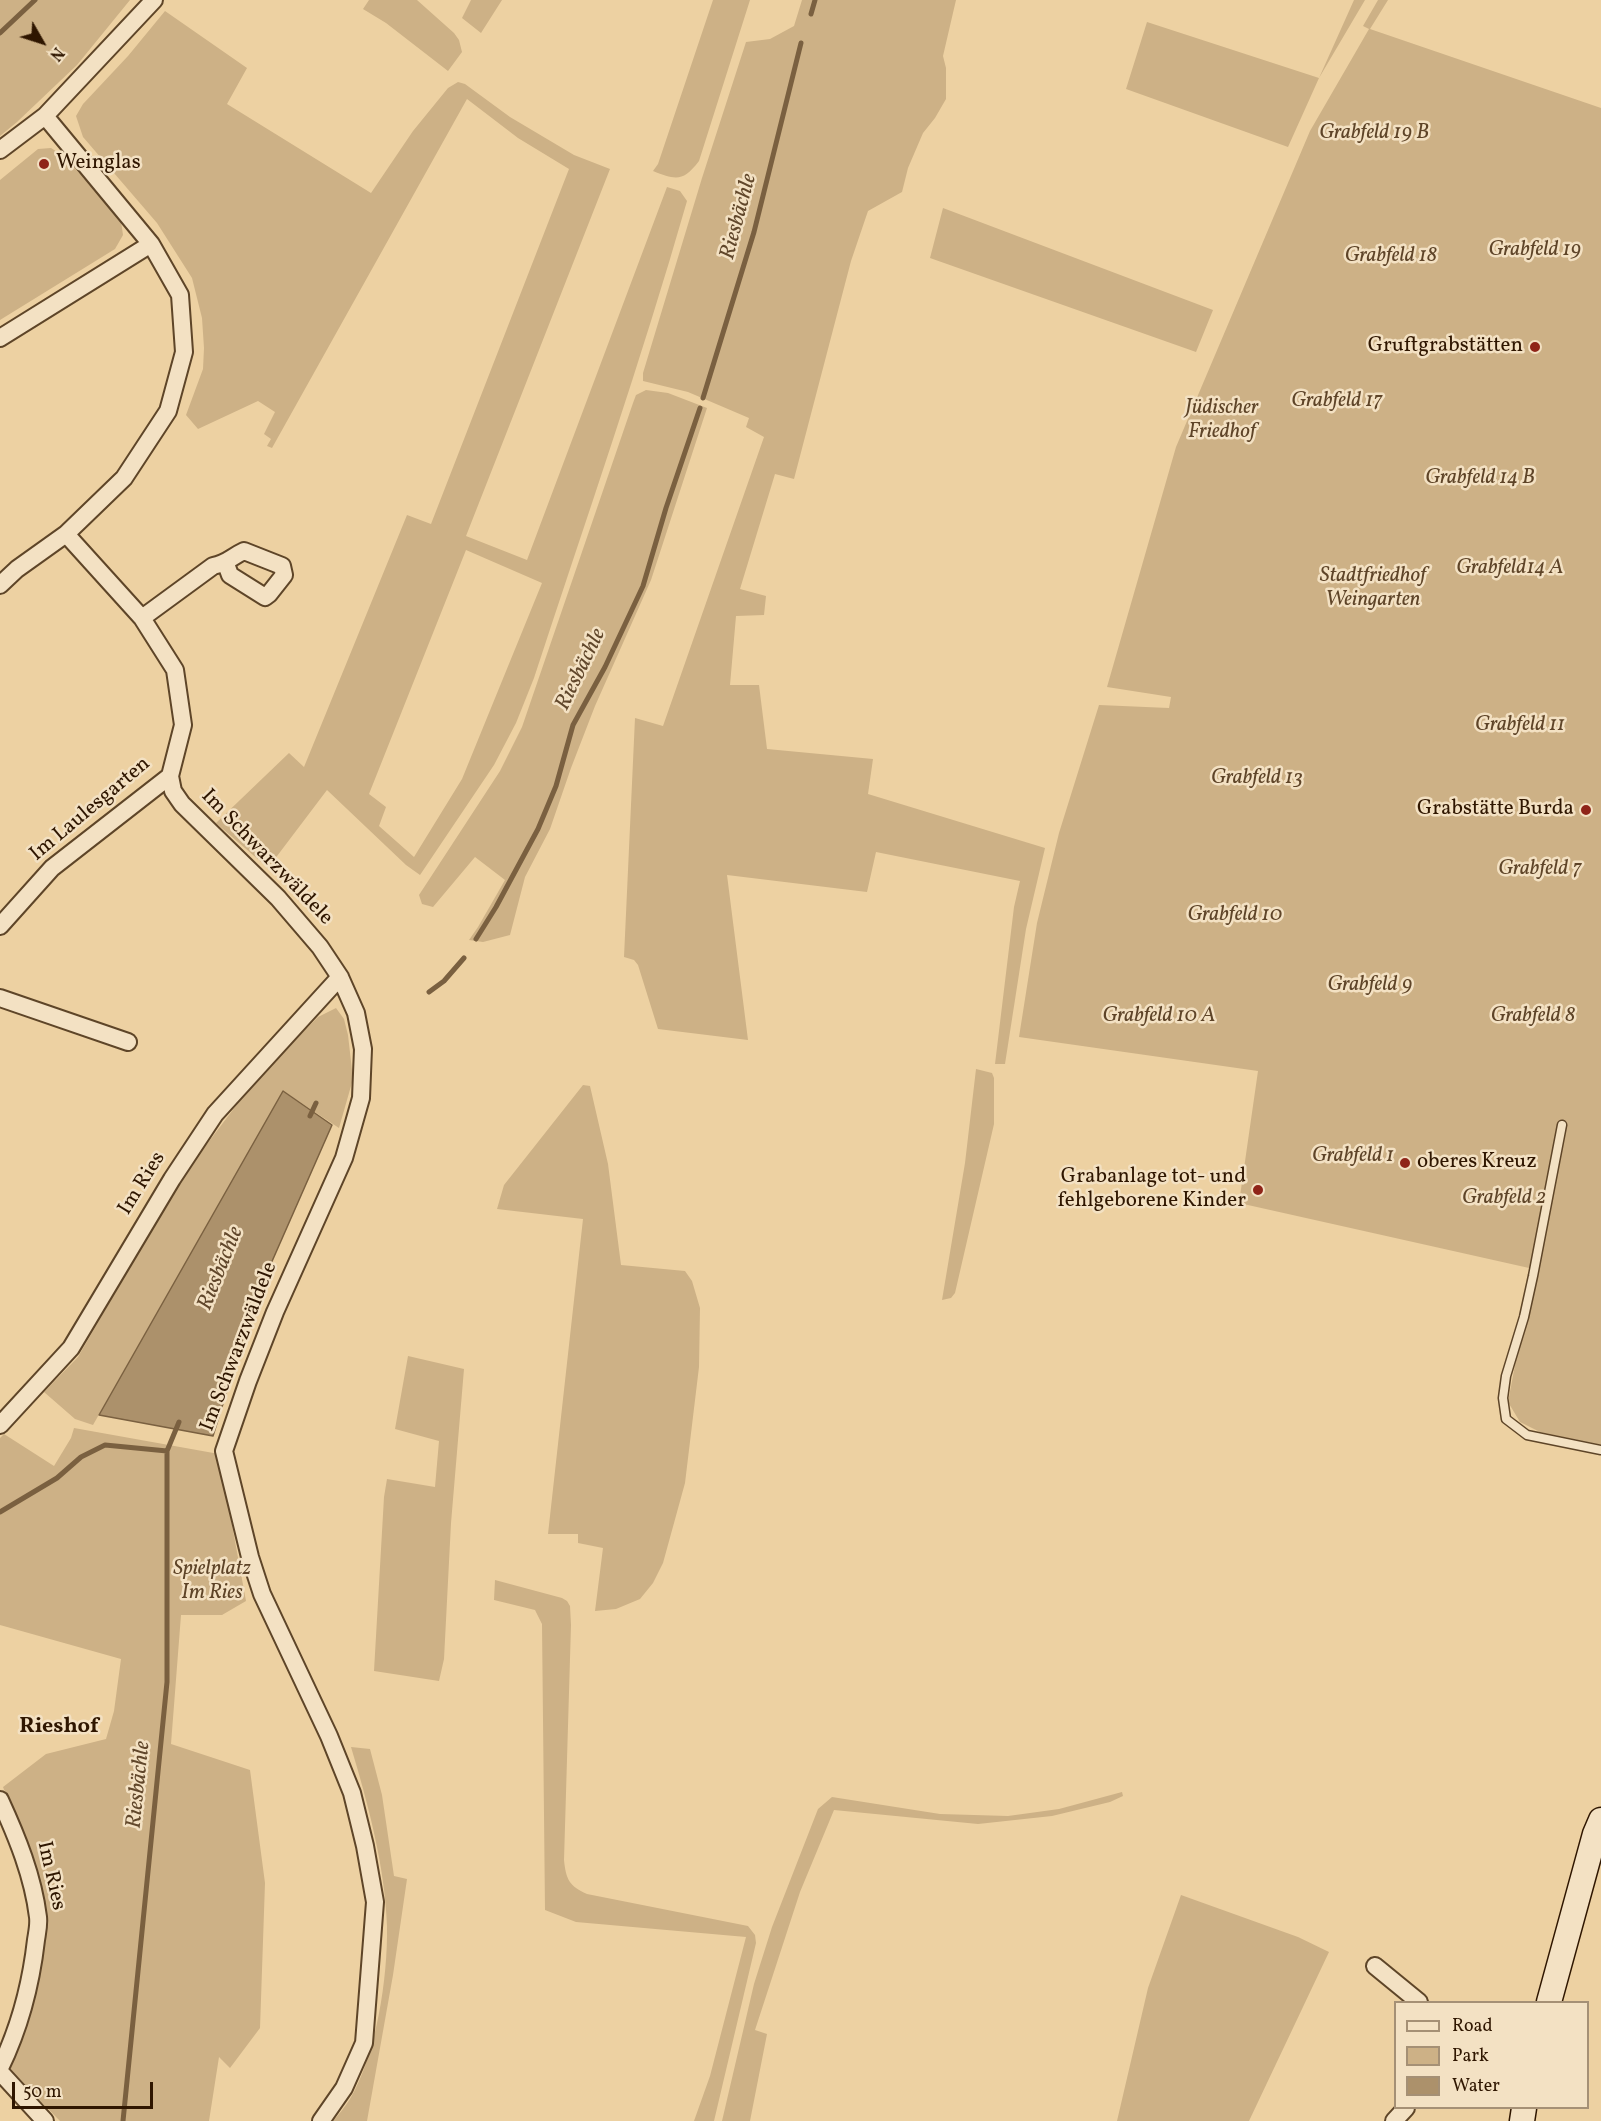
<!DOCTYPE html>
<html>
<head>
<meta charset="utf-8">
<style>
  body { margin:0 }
  #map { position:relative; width:1601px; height:2121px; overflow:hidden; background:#edd1a2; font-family:Vollkorn,serif }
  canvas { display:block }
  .legend { position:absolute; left:1394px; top:2001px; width:195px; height:108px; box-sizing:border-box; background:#f3e1c3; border:2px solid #a59075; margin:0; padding:8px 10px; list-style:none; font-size:18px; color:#2f1600 }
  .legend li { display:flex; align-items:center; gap:12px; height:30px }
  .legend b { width:30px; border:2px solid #a59075 }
  .north { position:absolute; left:12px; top:12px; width:60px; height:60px; -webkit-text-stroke:4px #f3e1c3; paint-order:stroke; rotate:129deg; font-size:16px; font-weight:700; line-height:24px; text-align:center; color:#2f1600 }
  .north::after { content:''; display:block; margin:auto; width:21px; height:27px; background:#2f1600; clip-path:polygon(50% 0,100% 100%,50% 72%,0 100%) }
  .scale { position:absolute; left:12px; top:2082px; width:141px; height:27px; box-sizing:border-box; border:3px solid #2f1600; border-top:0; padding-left:8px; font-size:18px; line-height:21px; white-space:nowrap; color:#2f1600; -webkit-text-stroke:4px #f3e1c3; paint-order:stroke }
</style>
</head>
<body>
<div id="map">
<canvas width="1601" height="2121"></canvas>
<ul class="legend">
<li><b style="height:8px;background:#f3e1c3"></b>Road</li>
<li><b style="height:16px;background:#cdb186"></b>Park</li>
<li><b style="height:16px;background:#ac916b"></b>Water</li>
</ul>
<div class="north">N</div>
<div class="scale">50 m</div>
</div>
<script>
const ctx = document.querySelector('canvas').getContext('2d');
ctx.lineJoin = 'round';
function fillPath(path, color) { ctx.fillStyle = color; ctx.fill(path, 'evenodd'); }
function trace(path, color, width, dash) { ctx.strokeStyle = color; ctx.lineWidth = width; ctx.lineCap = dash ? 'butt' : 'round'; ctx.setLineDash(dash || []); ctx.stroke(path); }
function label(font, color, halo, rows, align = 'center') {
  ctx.font = font + ' Vollkorn,serif'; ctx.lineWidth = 5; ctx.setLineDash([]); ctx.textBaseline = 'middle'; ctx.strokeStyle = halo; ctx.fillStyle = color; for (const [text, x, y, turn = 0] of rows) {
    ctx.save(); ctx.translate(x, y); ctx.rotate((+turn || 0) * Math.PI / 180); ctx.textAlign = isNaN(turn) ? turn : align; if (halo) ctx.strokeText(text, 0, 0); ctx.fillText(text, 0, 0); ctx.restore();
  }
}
const green = new Path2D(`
  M0 0H130L77 65 17 122 0 136Z
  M369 0H417L454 33 459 40 462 52 448 71 386 23 363 9Z
  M471 0H502L481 33 462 18Z
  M713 0H750L699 161C683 182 676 180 653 171L658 164Z
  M802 0H956L943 56 946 68V99L935 118 923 133 908 168 902 192 868 211 851 261 794 479 775 474 740 589 766 596 764 615 736 616 730 685H759L767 749 873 759 868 794 1045 848 1026 929 1005 1064H995L1014 907 1020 881 876 852 867 892 727 875 748 1040 658 1029 638 965 634 960 624 957 635 718 663 726 764 437 746 427 749 418 688 392 643 381V373L702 178 746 42 770 39 794 26Z
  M1354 0H1365L1319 78 1288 147 1126 89 1147 22 1319 78Z
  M1378 0H1388L1370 29 1601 108V1445L1540 1432 1520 1422 1508 1402 1516 1360 1538 1270 1239 1203 1258 1071 1019 1037 1037 923 1059 833 1099 705 1169 708 1171 697 1107 687 1176 447 1310 131 1369 29 1363 26Z
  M165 11 247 68 227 104 371 193 413 131 448 88 458 82 465 84 510 117 574 155 610 169 466 536 527 560 667 187 680 191 687 201C641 362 586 519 534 678L516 723 494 765 420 875 406 865 327 790 268 868 216 823 289 753 304 767 407 515 431 524 569 169 518 138 467 99 272 448 267 446 271 439 264 434 275 412 258 401 198 429 186 415 203 369 204 348 202 318 192 278 157 223 83 137 76 116 83 104 128 56ZM466 550 542 583 462 779 414 857 379 826 386 807 369 794Z
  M51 148 65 157 121 221 123 235 115 249 0 320V180L38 149Z
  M943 208 1213 310 1196 352 930 258Z
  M646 390 668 393 707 408 651 580 595 706 571 768 550 829 525 877 510 935 483 942 469 940 478 927 505 880 475 857 433 907 422 904 419 895 500 771 522 727 633 403 636 395Z
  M336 1008 344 1019 348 1035 353 1079 339 1128 283 1091 93 1425 75 1419 44 1392 78 1357 182 1177 257 1078 318 1017Z
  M976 1069 992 1073 994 1078V1124L955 1293 951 1298 942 1300 965 1163Z
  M583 1085 590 1086 608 1164 621 1265 685 1271 692 1281 700 1308 699 1367 685 1483 663 1563 653 1583 640 1599 616 1609 595 1611 603 1548 578 1543V1534H548L583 1219 497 1209 504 1185Z
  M408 1356 464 1369 451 1523 444 1659 439 1681 374 1671 384 1497 387 1479 435 1487 439 1441 395 1429Z
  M74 1428 219 1454 246 1601 222 1615H181L171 1744 250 1770 265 1883 260 2028 230 2068 219 2057 209 2121H60L7 2067 40 1950 30 1854 3 1787 46 1754 106 1739 114 1711 121 1659 0 1625V1438L4 1434 54 1466 71 1438Z
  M495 1580 562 1598 567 1601 570 1606 571 1625 564 1860C566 1879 569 1886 587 1894L748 1926 755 1935 756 1943 714 2121H694L710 2076 746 1937 576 1922 545 1910 542 1624 535 1610 494 1600Z
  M351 1747 370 1749 382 1795 394 1876 407 1879 393 1975 367 2121H333C339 2114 345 2107 350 2099 376 2055 388 1978 387 1926 385 1866 368 1804 351 1747Z
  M1122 1792 1123 1796 1110 1802 1052 1816 978 1824 834 1810 800 1892 755 2030 767 2034 750 2121H722L754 1984 772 1927 818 1809 832 1797 940 1814 1008 1816 1059 1809Z
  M1181 1895 1298 1937 1329 1952 1249 2121H1117L1148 1988Z`);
const water = new Path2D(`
  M283 1091 332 1125 255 1300 213 1436 99 1415Z`);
const stream = new Path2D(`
  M811 14 815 0
  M0 33 35 0
  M703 398 754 232 801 43
  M476 939 496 907 538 829 556 786 573 725 605 667 643 586 666 508 700 408
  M429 992 444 981 464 958
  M310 1116 316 1103
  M0 1512 57 1478 81 1457 105 1445 167 1451
  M123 2121 167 1682V1451L179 1422`);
const lane = new Path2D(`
  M1562 1125 1533 1276 1524 1317 1506 1376 1503 1398 1506 1419 1527 1435 1601 1450`);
const street = new Path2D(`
  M0 150 45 116 154 0
  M0 338 151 244
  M0 585 17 569 66 534 124 478 168 411 184 352 180 295 151 244 45 116
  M142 618 213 566C228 563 231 557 244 551L282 566 284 575 269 594 265 597 230 575 226 564
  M170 776 173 791 182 804 278 898 320 947 340 977 356 1013 363 1049 361 1098 344 1158 275 1312 248 1381 224 1451 250 1557 262 1594 329 1736 352 1793 365 1846 375 1902 364 2043 344 2088 321 2121
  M0 926 52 868 170 776 183 725 175 670 142 618 66 534
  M0 998 128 1042
  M0 1425 71 1348 172 1179 215 1114 340 977
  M0 1800C17 1837 33 1876 38 1917 39 1925 37 1933 36 1940 31 1984 19 2029 0 2068
  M1375 1966 1419 2002
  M0 2072 45 2121
  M1394 2121 1406 2108`);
const secondary = new Path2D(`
  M1549 2002 1595 1834 1601 1820
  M1522 2121 1524 2108`);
const markers = [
  [44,164,6,"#8f2418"],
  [1535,347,6,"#8f2418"],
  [1586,810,6,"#8f2418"],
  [1405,1163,6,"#8f2418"],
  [1258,1190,6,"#8f2418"]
];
const parkNames = [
  ["Grabfeld 19 B",1374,134],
  ["Grabfeld 19",1535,251],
  ["Grabfeld 18",1391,257],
  ["Grabfeld 17",1337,402],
  ["Jüdischer",1222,409],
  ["Friedhof",1222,433],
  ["Grabfeld 14 B",1480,479],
  ["Grabfeld14 A",1510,569],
  ["Stadtfriedhof",1373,577],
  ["Weingarten",1373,601],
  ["Grabfeld 11",1520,726],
  ["Grabfeld 13",1257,779],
  ["Grabfeld 7",1540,870],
  ["Grabfeld 10",1235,916],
  ["Grabfeld 9",1370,986],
  ["Grabfeld 10 A",1159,1017],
  ["Grabfeld 8",1533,1017],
  ["Grabfeld 1",1353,1157],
  ["Grabfeld 2",1504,1199],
  ["Spielplatz",212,1570],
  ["Im Ries",212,1594]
];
const poiNames = [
  ["Weinglas",56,164,"left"],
  ["Gruftgrabstätten",1523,347],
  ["Grabstätte Burda",1574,810],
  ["oberes Kreuz",1417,1163,"left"],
  ["Grabanlage tot- und",1246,1178],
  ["fehlgeborene Kinder",1246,1202]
];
const streetNames = [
  ["Im Laulesgarten",91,810,-40],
  ["Im Schwarzwäldele",266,858,46],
  ["Im Ries",143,1184,-58],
  ["Im Schwarzwäldele",240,1347,-69],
  ["Im Ries",50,1876,77]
];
const waterNames = [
  ["Riesbächle",740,217,-75],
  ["Riesbächle",582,670,-64],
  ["Riesbächle",222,1269,-68],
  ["Riesbächle",140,1785,-84]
];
const neighbourhoodNames = [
  ["Rieshof",59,1728]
];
fillPath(green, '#cdb186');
fillPath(water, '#ac916b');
trace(water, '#7a6040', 1.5);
trace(stream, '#7a6040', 5);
trace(lane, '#5e4528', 11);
trace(street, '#5e4528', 20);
trace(secondary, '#2f1600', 27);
trace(lane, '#f3e1c3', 8);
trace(street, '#f3e1c3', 16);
trace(secondary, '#f3e1c3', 24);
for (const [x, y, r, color] of markers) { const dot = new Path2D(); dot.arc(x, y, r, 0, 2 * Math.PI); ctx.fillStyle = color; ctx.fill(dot); trace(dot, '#f3e1c3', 2); }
label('italic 21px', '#5e4428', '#f3e1c3', parkNames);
label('21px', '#2f1600', '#f3e1c3', poiNames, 'right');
label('21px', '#2f1600', '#f3e1c3', streetNames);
label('italic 22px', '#61472b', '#f3e1c3', waterNames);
label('bold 22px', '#2f1600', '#f3e1c3', neighbourhoodNames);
</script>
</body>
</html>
